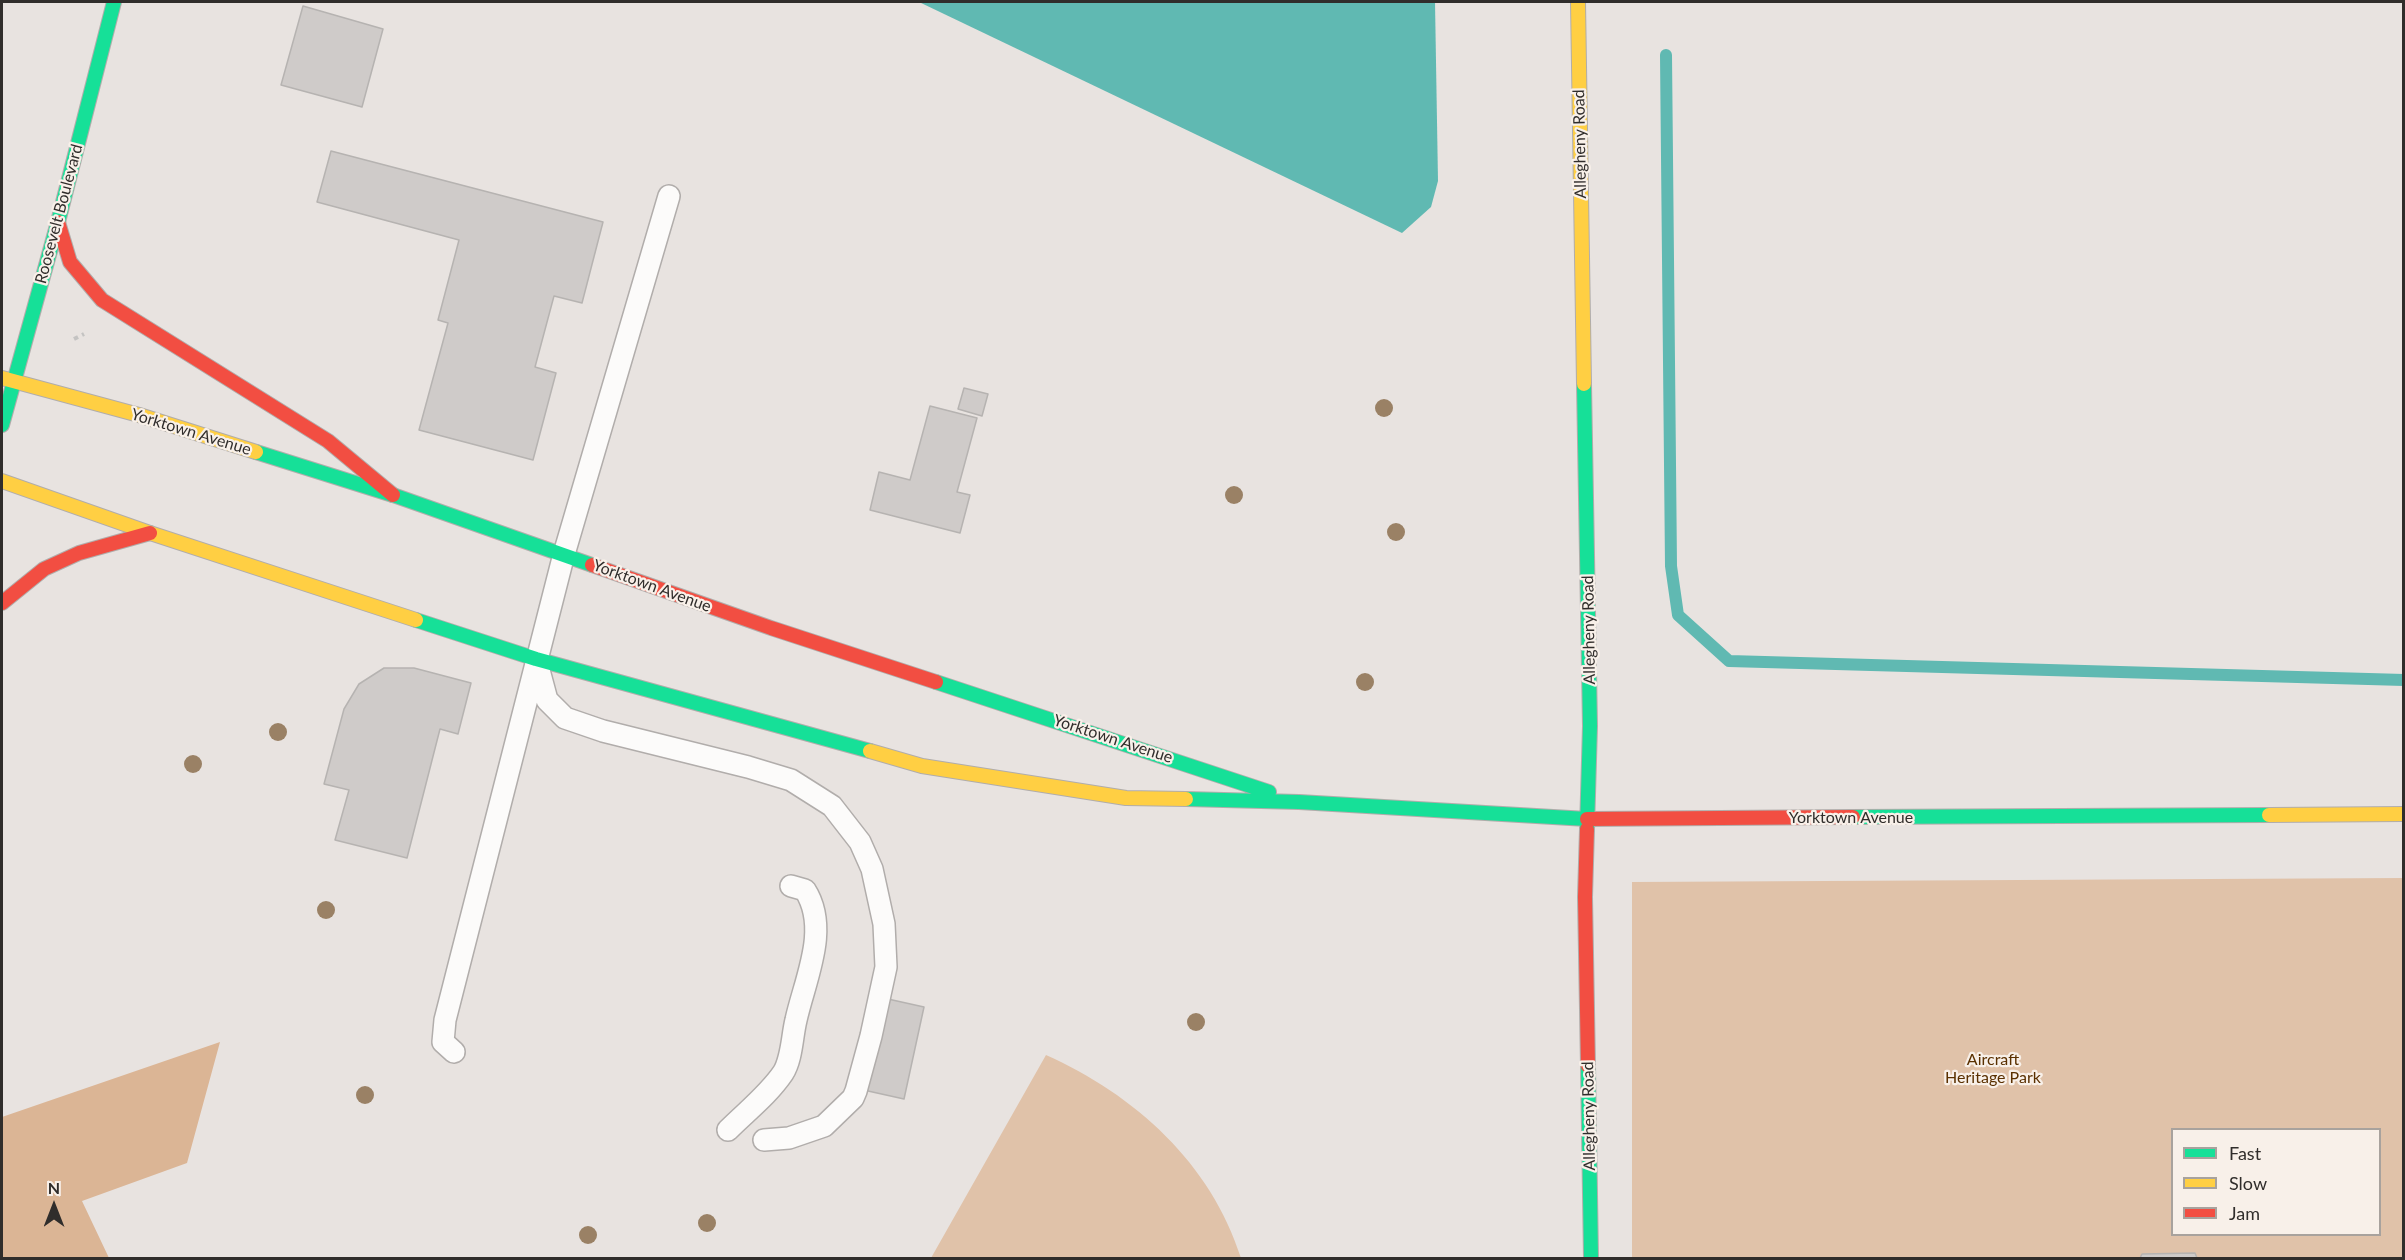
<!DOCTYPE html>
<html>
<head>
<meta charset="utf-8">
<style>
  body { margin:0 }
  #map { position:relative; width:2405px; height:1260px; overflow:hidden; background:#e8e3e0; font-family:Lato,sans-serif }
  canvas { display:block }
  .frame { position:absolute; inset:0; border:3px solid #302d2b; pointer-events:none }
  .legend { position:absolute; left:2171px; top:1128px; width:210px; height:108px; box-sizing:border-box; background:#f8f0e9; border:2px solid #a8a29d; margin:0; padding:8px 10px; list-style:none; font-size:18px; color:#302d2b }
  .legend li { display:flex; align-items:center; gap:12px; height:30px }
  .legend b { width:30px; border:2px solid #a8a29d }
  .north { position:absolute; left:24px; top:1176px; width:60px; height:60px; -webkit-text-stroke:4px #f8f0e9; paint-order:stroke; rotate:0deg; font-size:16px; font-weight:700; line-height:24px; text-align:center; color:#302d2b }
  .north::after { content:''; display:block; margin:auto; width:21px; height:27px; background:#302d2b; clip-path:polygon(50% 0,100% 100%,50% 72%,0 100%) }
</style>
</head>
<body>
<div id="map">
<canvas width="2405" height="1260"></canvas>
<div class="frame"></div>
<ul class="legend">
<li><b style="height:8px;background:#16e098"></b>Fast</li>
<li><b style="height:8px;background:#ffcf43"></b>Slow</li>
<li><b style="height:8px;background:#f24e42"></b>Jam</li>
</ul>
<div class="north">N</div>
</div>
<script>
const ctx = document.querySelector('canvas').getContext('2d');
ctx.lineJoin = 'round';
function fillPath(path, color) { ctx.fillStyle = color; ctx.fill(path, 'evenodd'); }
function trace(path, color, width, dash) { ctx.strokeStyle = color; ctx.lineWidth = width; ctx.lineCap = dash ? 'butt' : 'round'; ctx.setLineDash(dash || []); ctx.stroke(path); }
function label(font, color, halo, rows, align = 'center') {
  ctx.font = font + ' Lato,sans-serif'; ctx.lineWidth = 4.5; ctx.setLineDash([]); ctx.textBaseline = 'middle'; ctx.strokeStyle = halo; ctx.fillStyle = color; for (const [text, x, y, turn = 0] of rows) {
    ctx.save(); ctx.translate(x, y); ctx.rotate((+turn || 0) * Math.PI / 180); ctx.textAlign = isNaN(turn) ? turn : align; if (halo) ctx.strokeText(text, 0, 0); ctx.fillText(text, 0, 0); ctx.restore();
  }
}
const green = new Path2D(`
  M2403 878V1258H1632V882ZM2172 1130H2380V1234H2172Z
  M1046 1055C1135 1095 1211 1163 1241 1258H931Z`);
const forest = new Path2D(`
  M220 1042 187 1163 82 1201 109 1258H2V1117Z`);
const water = new Path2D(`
  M919 2H1435L1438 181 1431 207 1402 233Z`);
const stream = new Path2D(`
  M1666 55 1671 566 1678 615 1729 661 2404 680`);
const building = new Path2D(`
  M303 6 383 29 362 107 281 85Z
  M331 151 603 222 582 303 554 296 535 367 556 373 533 460 419 430 448 323 438 320 459 240 317 202Z
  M964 388 988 394 982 416 958 409Z
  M930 406 977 418 957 492 970 495 960 533 870 510 879 472 910 480Z
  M384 668H414L471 683 458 734 440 729 407 858 335 840 349 790 324 784 344 709 359 684Z
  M870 995 924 1007 904 1099 850 1087Z
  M2195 1253 2197 1258H2140L2142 1254Z`);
const path = new Path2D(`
  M74 339 84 334`);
const lane = new Path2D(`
  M536 659 547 700 565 718 603 731 748 767 791 780 832 806 860 842 872 869 884 924 886 967 871 1036 856 1091 853 1098 824 1126 789 1138 764 1140
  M454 1052 443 1042 445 1020 564 554 669 196
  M728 1130C747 1111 768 1095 783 1073 792 1059 792 1036 796 1020 805 979 830 929 805 890L791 886`);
const fast = new Path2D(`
  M1584 384 1590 726 1587 829
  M2 425 58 222 114 2
  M256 452 393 495 592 565
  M416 620 536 659 870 751
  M936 682 1269 792
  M1186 799 1299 802 1587 819
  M1853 817 2269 815
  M1588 1066 1591 1258`);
const slow = new Path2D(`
  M1578 2 1584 384
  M2 378 139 415 256 452
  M2 481 150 533 416 620
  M870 751 922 766 1126 798 1186 799
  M2269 815 2404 814`);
const jam = new Path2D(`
  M58 222 70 262 102 300 328 441 393 495
  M592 565 771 628 936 682
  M2 603 44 569 79 553 150 533
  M1587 819 1853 817
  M1587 829 1585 897 1588 1066`);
const trees = [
  [1384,408],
  [1234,495],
  [1396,532],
  [1365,682],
  [278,732],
  [193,764],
  [326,910],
  [1196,1022],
  [365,1095],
  [707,1223],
  [588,1235]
];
const streetNames = [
  ["Allegheny Road",1580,144,-91],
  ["Roosevelt Boulevard",59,214,-75],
  ["Yorktown Avenue",191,432,17],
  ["Yorktown Avenue",652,586,20],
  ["Allegheny Road",1589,630,-91],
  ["Yorktown Avenue",1113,739,18],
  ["Yorktown Avenue",1851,818],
  ["Allegheny Road",1589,1116,-91]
];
const parkNames = [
  ["Aircraft",1993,1060],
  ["Heritage Park",1993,1078]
];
fillPath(green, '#e0c2a9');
fillPath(forest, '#dbb595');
fillPath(water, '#60b9b2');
trace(stream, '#60b9b2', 12);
fillPath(building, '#cfcbc9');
trace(building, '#b6b3b1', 1.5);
trace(lane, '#b1adab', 24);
trace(fast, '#b1adab', 16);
trace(slow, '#b1adab', 16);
trace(jam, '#b1adab', 16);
trace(path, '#c4c3c2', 4, [4.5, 4.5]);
trace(lane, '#fcfbfa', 21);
trace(fast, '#16e098', 14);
trace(slow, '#ffcf43', 14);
trace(jam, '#f24e42', 14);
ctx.fillStyle = '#9a8165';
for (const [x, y] of trees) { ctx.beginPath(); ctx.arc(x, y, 9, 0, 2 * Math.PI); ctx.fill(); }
label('16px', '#302d2b', '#f8f0e9', streetNames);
label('16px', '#5a3000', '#f8f0e9', parkNames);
</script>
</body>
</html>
